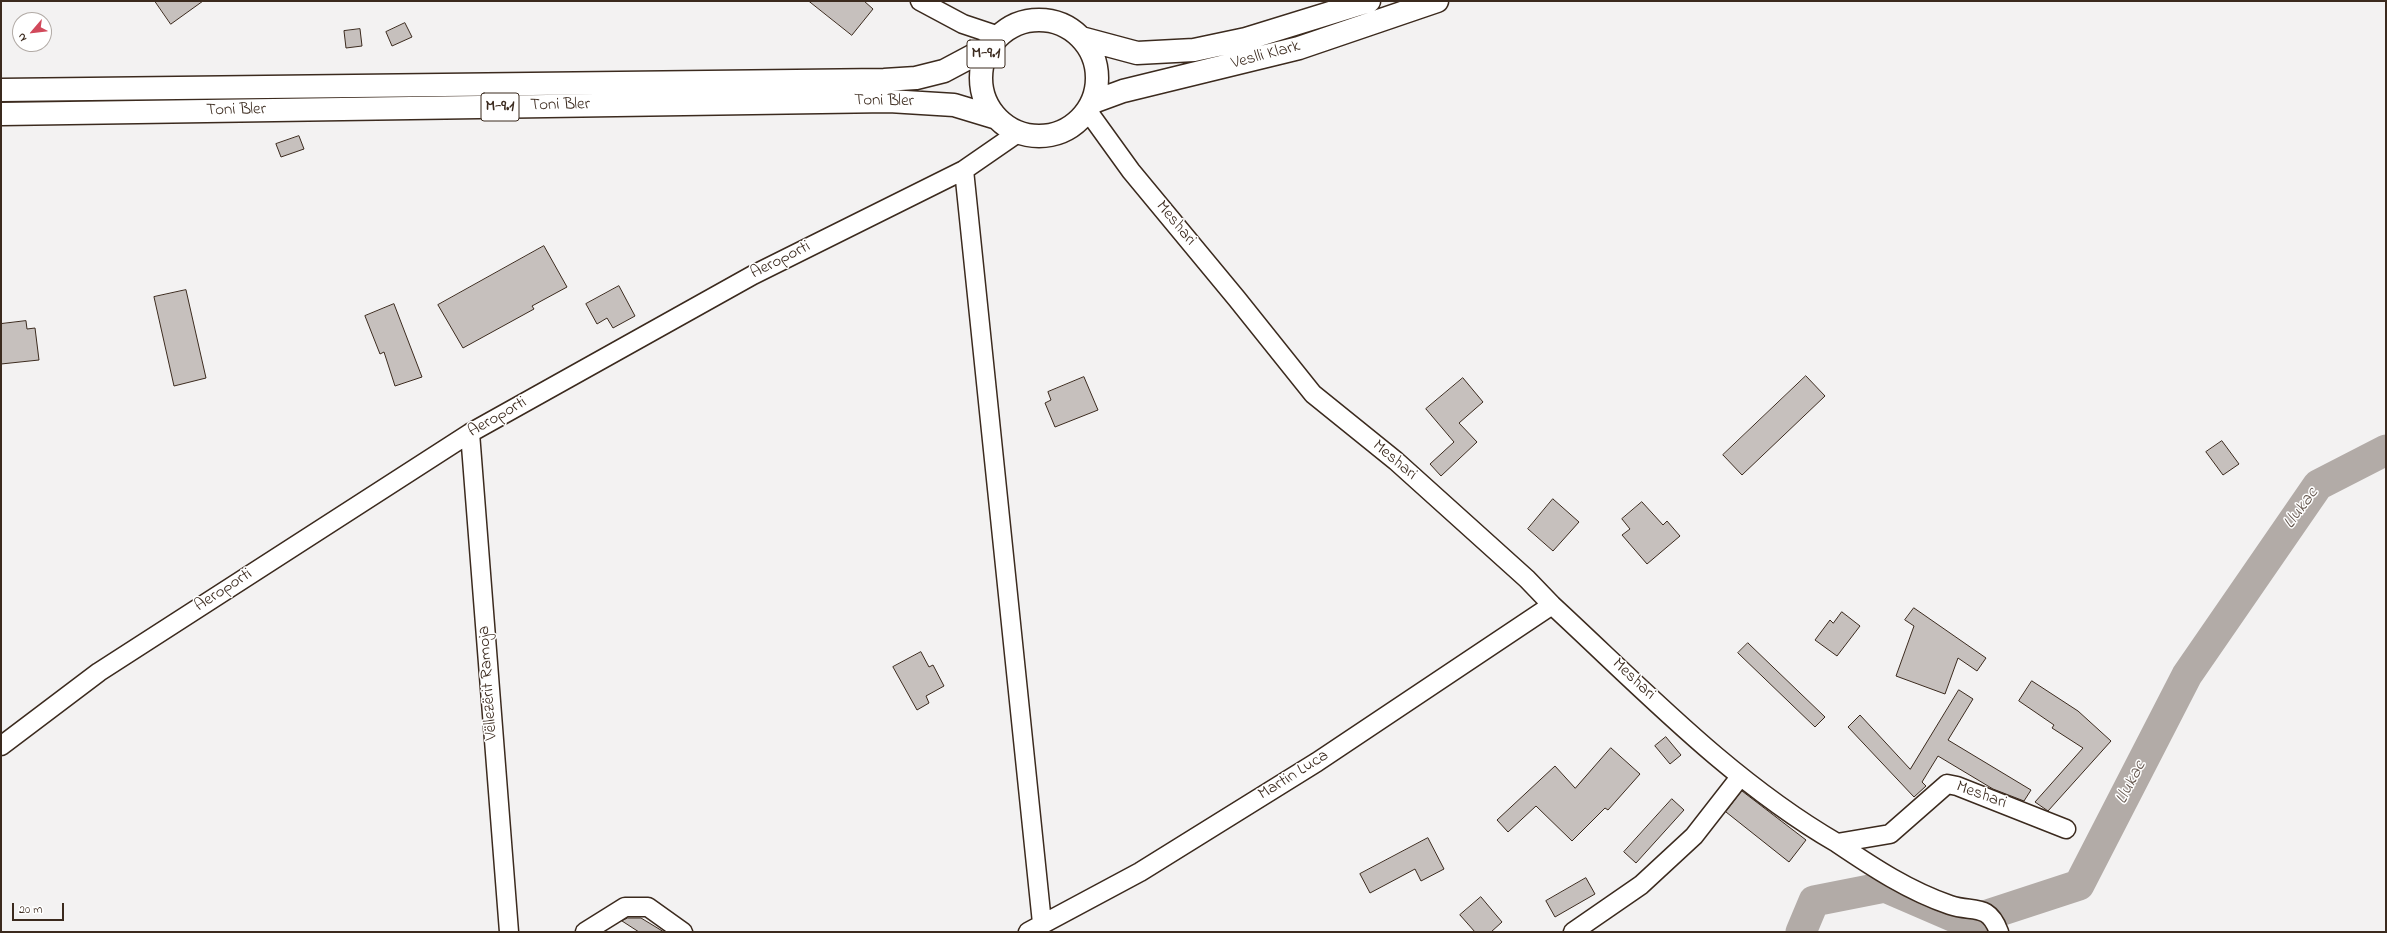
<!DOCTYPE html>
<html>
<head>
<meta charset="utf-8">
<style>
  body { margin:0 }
  #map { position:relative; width:2387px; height:933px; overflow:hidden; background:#f3f2f2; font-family:"Indie Flower",sans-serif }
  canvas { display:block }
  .frame { position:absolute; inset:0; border:2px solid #3b2a1e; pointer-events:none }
  .north { position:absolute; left:12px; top:12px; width:40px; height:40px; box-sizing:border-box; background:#fff; border:1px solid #b1aaa5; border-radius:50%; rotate:242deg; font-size:11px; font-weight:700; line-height:16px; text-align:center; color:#3b2a1e }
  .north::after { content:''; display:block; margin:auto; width:14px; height:18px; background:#d1495b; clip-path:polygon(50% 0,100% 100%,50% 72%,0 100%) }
  .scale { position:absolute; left:12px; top:903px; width:52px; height:18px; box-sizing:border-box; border:2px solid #3b2a1e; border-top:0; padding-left:5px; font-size:12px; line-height:14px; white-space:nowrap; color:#3b2a1e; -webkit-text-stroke:3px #fff; paint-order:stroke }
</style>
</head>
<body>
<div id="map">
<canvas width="2387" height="933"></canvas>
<div class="frame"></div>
<div class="north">N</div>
<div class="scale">20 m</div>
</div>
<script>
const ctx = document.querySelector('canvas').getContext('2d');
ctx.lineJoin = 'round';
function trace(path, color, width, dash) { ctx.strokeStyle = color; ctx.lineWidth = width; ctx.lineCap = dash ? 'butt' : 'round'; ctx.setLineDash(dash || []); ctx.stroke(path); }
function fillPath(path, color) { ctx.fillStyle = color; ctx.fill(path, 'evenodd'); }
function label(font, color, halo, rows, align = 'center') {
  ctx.font = font + ' "Indie Flower",sans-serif'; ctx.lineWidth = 3; ctx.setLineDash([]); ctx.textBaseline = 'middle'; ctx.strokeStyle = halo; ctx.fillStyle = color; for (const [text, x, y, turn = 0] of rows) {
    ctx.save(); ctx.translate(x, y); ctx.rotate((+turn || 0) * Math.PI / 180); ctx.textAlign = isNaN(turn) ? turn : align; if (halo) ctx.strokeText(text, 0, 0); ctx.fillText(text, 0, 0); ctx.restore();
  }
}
const river = new Path2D(`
  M1801 932 1814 901 1885 887 1966 922 2079 885 2187 675 2318 485 2386 450`);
const building = new Path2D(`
  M155 1H203L171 24Z
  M809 1H864L873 9 852 35Z
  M405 23 412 37 392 46 386 32Z
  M360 29 362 46 346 48 344 31Z
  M299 136 304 149 281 157 276 144Z
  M544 246 567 287 532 306 534 309 463 348 438 305Z
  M619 286 635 316 613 328 607 318 597 324 586 304Z
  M186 290 206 378 174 386 154 297Z
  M394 304 422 377 395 386 384 352 380 354 365 316Z
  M26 321 27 329 35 328 39 360 1 364V324Z
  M1806 376 1825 396 1742 475 1723 455Z
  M1084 377 1098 410 1055 427 1045 403 1051 400 1048 392Z
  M1463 378 1483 402 1459 423 1477 442 1441 476 1430 464 1454 442 1426 409Z
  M2222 441 2239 464 2223 475 2206 452Z
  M1553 499 1579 522 1553 551 1528 529Z
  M1642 502 1663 525 1667 521 1680 536 1647 564 1622 535 1630 529 1622 519Z
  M1914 608 1986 658 1977 671 1958 658 1945 694 1896 676 1914 626 1905 620Z
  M1842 612 1860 626 1837 656 1815 640 1830 620 1833 623Z
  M1748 643 1825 717 1815 727 1738 653Z
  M921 652 929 667 933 665 944 686 926 696 929 703 917 710 893 667Z
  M2032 681 2078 711 2111 741 2048 811 2035 802 2083 748 2052 728 2054 725 2019 701Z
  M1959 690 1973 699 1948 740 2031 790 2024 801 1993 789 1938 756 1922 782 1926 786 1914 797 1848 727 1860 715 1910 769Z
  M1666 737 1681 755 1670 764 1655 746Z
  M1611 748 1640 774 1608 810 1605 808 1572 841 1536 806 1508 832 1497 820 1555 766 1575 788Z
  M1742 791 1806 840 1789 862 1726 812Z
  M1672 799 1684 810 1636 863 1624 852Z
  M1428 838 1444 869 1421 881 1415 869 1370 893 1360 874Z
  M1586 878 1595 894 1555 917 1546 901Z
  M1481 897 1502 922 1491 932H1475L1460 915Z
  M628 918H641L664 932H639L622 921Z`);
const minor = new Path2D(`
  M920 1 963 24 999 36
  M1087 110 1131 171 1237 299 1313 394 1396 461 1527 579 1552 605C1643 689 1730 781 1837 843L1890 834 1947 784 1957 786 2066 829
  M964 170 1042 923
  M470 433 509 932
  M1 746 99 672 470 433 753 275 964 170 1019 132
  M1837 843C1874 868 1909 891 1950 905 1973 913 1988 902 1999 932
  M585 932 625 907H648L683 932
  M1028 932 1140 872 1317 762 1552 605
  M1573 932 1641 885 1694 836 1740 777`);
const primary = new Path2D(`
  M981 78a58 58 0 1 1 116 0a58 58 0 1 1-116 0Z
  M1081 38 1137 53 1194 50 1246 39 1369 1
  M1 90 884 80 916 78 944 71 991 46
  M1093 102 1123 91 1299 48 1437 1
  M1 114 889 101 954 105 997 118`);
const shields = [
  [986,54,38],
  [500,107,38]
];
const shieldNames = [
  ["M-9.1",986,54],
  ["M-9.1",500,107]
];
const streetNames = [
  ["Veslli Klark",1266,56,-15],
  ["Toni Bler",884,102,1],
  ["Toni Bler",560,106,-1],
  ["Toni Bler",236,111,-1],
  ["Meshari",1175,224,50],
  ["Aeroporti",781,261,-27],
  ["Aeroporti",498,418,-30],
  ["Meshari",1394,461,40],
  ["Aeroporti",224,591,-33],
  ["Meshari",1633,680,43],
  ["Vëllezërit Ramoja",489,683,-94],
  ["Martin Luca",1294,776,-32],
  ["Meshari",1981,796,20]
];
const waterNames = [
  ["Llukac",2302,509,-54],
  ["Llukac",2132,783,-63]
];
trace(river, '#b2aba7', 31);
fillPath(building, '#c6c0bd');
trace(building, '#3b2a1e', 1);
trace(minor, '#3b2a1e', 21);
trace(primary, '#3b2a1e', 25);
trace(minor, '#fff', 18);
trace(primary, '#fff', 22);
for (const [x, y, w] of shields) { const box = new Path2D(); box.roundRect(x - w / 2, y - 14, w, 28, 3); ctx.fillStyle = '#fff'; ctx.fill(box); trace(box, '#3b2a1e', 1); }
label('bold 16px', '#3b2a1e', null, shieldNames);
label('17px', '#3b2a1e', '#fff', streetNames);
label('italic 18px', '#65574e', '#fff', waterNames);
</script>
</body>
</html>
